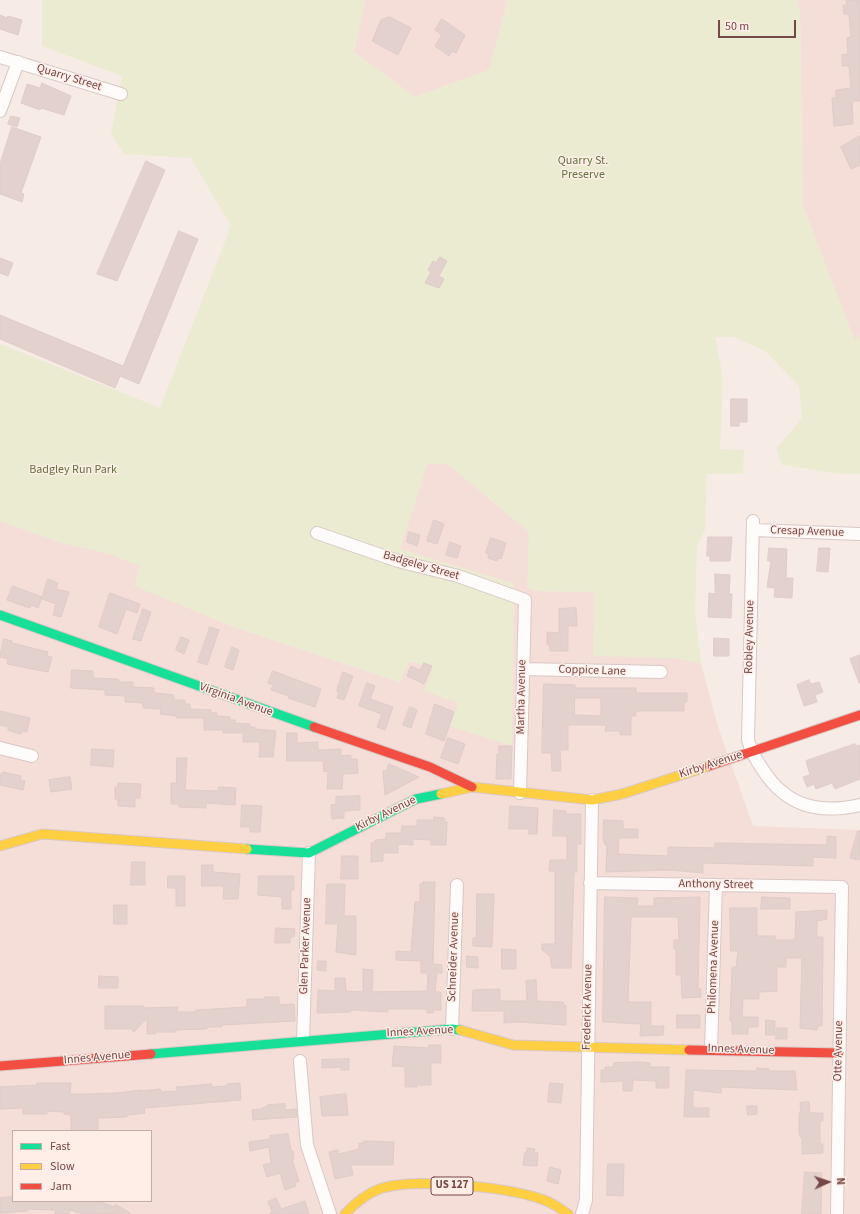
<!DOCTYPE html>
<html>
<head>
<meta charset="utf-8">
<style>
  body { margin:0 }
  #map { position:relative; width:860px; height:1214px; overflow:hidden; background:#f7ebe6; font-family:"Source Sans 3",sans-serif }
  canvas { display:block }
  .legend { position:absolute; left:12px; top:1130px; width:140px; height:72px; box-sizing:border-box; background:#ffede7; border:1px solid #c8aba7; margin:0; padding:5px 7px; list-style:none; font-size:12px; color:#754746 }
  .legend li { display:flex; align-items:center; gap:8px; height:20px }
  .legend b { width:20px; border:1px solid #c8aba7 }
  .north { position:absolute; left:808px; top:1162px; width:40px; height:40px; -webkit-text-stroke:3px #ffede7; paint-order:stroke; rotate:87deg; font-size:11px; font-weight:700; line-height:16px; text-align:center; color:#754746 }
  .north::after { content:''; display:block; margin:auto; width:14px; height:18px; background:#754746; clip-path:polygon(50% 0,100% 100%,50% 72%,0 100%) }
  .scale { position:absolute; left:718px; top:20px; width:78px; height:18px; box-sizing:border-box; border:2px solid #754746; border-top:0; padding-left:5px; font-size:12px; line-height:14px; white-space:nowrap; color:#754746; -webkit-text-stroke:3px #ffede7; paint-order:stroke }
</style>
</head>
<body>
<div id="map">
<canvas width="860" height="1214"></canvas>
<ul class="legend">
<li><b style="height:5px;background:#16e098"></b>Fast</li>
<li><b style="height:5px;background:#ffcf43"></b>Slow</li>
<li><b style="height:5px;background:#f24e42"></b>Jam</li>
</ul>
<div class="north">N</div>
<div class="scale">50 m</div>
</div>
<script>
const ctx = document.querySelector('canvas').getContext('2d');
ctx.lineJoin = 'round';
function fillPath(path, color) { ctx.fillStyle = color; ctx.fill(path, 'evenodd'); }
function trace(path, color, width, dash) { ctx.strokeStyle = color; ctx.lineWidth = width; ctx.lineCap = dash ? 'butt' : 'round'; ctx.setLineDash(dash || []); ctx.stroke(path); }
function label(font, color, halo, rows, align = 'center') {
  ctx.font = font + ' "Source Sans 3",sans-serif'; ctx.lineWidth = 3; ctx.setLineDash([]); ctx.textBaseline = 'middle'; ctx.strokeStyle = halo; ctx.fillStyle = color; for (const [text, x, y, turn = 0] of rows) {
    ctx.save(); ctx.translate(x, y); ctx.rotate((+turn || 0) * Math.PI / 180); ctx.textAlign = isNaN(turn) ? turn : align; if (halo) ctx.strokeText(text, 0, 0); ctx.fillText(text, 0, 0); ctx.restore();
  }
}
const residential = new Path2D(`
  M365 0H508L489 70 415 97 354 52Z
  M797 0H860V335L855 342 803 206 800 14Z
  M427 464H448L529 532 528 587 536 591 595 592 674 658 701 663 718 727 753 826 860 830V1214H0V521L62 543 107 553 141 566 135 585 234 627 400 682 409 661 433 668 458 703 511 746 514 584 400 549ZM13 1131H151V1201H13Z`);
const green = new Path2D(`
  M42 0H365L354 52 415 97 489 70 508 0H797L800 14 803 206 855 342 860 335V474H840L782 465 776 449 802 418 799 386 765 351 734 337H715L723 378 720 449 744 450 743 474H707L705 530 697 546 695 610 701 663 674 658 593 656 595 592 536 591 527 587 529 532 448 464H427L400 549 514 584 512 746 450 726 458 703 424 691 433 668 409 661 400 682 234 627 134 586 140 566 107 553 62 543 0 521V344L160 408 231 226 191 158 124 154 111 134 122 76 42 46Z`);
const building = new Path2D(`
  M846 0H860V101H852L853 124 834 126 832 98H836V90L851 88 849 66H842V55L848 54 847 38 851 37 849 14H844L843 5H847Z
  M0 15 7 18 8 16 22 20 18 35 0 29Z
  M390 17 411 28 398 55 372 41 381 20Z
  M442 19 465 35 456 53 452 51 449 56 435 46 442 35 435 30Z
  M42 83 71 96 64 115 41 108 40 110 21 103 27 84 40 88Z
  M11 116 20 118 17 127 8 124Z
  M12 127 41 137 21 193 24 194 22 202 0 194V164Z
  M860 136V165L851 169 841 147Z
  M146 161 165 170 117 281 97 274Z
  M179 231 198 239 139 384 120 376 115 388 0 339V315L123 366Z
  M440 257 447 261 439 276 444 279 439 288 425 283 431 272 428 270 433 261 436 263Z
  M0 258 13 263 8 276 0 273Z
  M731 399H747V422H739V426H731Z
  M434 520 444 524 437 544 427 541Z
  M409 532 420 535 417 546 407 542Z
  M708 537H732L730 561H710V556H707Z
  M491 538 506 543 501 559 498 558 497 561 488 558 489 555 486 553Z
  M450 542 461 546 457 558 446 555Z
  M769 548 787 549 786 578H793L792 598 774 597 775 588 767 587 771 561H768Z
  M819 548H830L828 572 817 571Z
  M715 574 730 575 729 594H732L731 618 708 617 709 593 715 594Z
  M48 579 58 583 56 589 69 592 61 617 53 615 56 604 42 599Z
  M13 586 42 597 38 608 31 605 30 608 7 600Z
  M110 593 140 604 137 613 126 609 117 634 99 627Z
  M576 608 577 626H568V651H550V645H547V632L559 633V609Z
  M143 609 151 612 141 641 133 639Z
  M210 627 219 630 207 665 198 662Z
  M181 637 189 640 184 654 176 650Z
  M714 638 729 639V656H714Z
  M4 639 12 641V643L48 652 47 656 52 657 48 672 7 664 8 659 0 657Z
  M232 647 239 650 233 670 225 667Z
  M860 655V683H859L850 659Z
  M424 663 432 666 424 684 407 676 411 666 420 670Z
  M72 670 93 671V678L116 679 119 680V682H133V687L154 688V692L156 693 174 695V700H185V704H190V709L211 710V713H217V716L230 717V720H235V723L250 724V727H255V729L276 731 273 757H259L260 742H243V733H223V730H204V718H177V716L160 714 161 709 143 708V703L125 702V696L105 695V690L71 688Z
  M273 671 321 689 315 707 288 698 289 696 271 690 273 685 268 683Z
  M343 672 353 676 344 700 337 698 339 691H337Z
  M809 680 811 684 819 682 823 692 815 695 817 702 804 706 797 685Z
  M367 683 375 686 370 699 393 707 385 730 377 727 382 714 359 706Z
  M544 684 575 685V688H636V693H687V702H684V711H636V716H631V735H620V731H605L606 725H568V750H560L561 771H552L551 753H542ZM575 698H601V716L575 715Z
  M435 704 454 712 444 741 426 734Z
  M410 707 417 710 411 728 403 725Z
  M0 711 30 718 27 732 22 731 21 734 13 732 8 730V727L0 725Z
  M287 733H297V743L318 742V750L341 749V756L351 755V759H357L358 773 343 774 342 789H327L328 771 324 772 323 761H287Z
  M448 738 465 744 458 764 441 758Z
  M855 744 856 746 860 745V779L835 789 832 783 816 789 814 784 807 787 803 777 810 775 806 761Z
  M499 746H512L511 779H496L497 754H499Z
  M92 749 114 750 113 767 91 765Z
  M177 758H187L185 790 218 791V787L236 788 235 805 206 803V808L179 807V804H171V783H176Z
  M389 764 419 777 385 795 383 771H386Z
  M3 772 21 776 20 780 25 781 23 790 0 785V774H2Z
  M70 777 72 789 51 792 49 780Z
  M118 783 141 784 140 798H135V807L118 806V799H115V787H118Z
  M360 796V810L344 811V818L332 819 331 805 336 804V797Z
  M242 805 262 806 260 832H250V827H241Z
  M510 806 538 808 537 834H528L529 829H509Z
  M554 810 566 811V814H581V844H577V872H574L571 968H552L550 956 542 950V944H555V871H549L550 860H567V836H553Z
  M434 817 444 818 445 822H447L446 845H431V840L413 839V845L398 844V853H383V861L371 862V843H375V840L386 839V833H401L402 826H417V820H434Z
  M604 820 623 821V829H638V838H619L618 854 668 856V847L715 848V843L827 845V836L836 837V858L813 857V866L703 863V873L670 870 606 872 607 845H605L603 837Z
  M858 831H860L859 860 850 858Z
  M342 856H358V879H341Z
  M132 862H145V885H131Z
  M202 865H213V872L240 874 238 899H223L224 886H202Z
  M168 876H185V906H176V888H168Z
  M259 876H294V890H291V909H282V897L258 895Z
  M423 882H435L433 964 442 965V973H437L435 992H441V1010H434L433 1013H427V1009H388V1012L351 1010V1012L317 1013 318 990 335 991V978H345L346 991 363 992V969L373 970 372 992 427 991 428 973H421V961L396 960V951L411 952 415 902H420V884H423Z
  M327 884H345L344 916H356V955L336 952 338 924H326Z
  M477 894H494L492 947 473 946V938H476Z
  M605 897 638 898 637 906H654V898L700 897 698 989H701V997L682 998 681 975H676V949H674V940H679L678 917H631L628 1002H651V1026H664L663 1035 640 1036 641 1024 603 1022Z
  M762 897 790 898V909H761Z
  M114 905H127V924H114Z
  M730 908H757V936H775V940H795L796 912 827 910V919L817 921V937H823V945L822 1026H818L817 1030 800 1028 802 958H786V967H777V991L759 992V999H743L742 1017H758V1027H748V1034H732V1021H730L732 967H736L738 951H731Z
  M276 928 295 929 294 937H290V943H275Z
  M502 949 516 950V969H502Z
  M467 956 478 957V968L467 967Z
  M318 961H326V971L317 970Z
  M99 976 118 977V988H99Z
  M536 980 537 1001 563 1002 564 1005H566V1025L518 1022 504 1023V1011H472L473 990 500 989V1001H527L526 981Z
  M265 997H279V1005L294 1004 295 1021 222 1025V1027H207V1029L176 1030V1032H155V1034H147V1018L134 1032 131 1029H105V1006H144V1008L178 1007 177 1012H196V1010L247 1007V999H265Z
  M677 1015H700V1028H677Z
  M766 1020 775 1021V1035H766Z
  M777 1028H787V1039H776Z
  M429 1045H441V1063H431V1085H417V1087H405V1067L392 1066 394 1046 429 1048Z
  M349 1059V1070H341V1067L322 1068V1060Z
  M639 1062 650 1063V1067H669V1088H656V1081L633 1080 632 1091H623V1081L601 1082V1070H605V1067H613L614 1063Z
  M757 1068 769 1069V1071H795L797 1090 721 1087V1093L693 1090V1108H709V1117H684L686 1070 757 1071Z
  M37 1083H71L70 1094H87L117 1093 142 1090V1091L160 1089 161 1092 177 1091 176 1087 212 1084V1087L227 1086V1084L240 1083 241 1100 144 1108 145 1113 127 1115V1117L98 1118V1131H71V1115L64 1114V1112L47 1111V1114H23V1108L0 1109V1087L37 1085Z
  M550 1083 563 1084 561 1103 548 1102Z
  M346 1094 348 1115 322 1116 320 1097Z
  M809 1102 810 1113H823V1121H820V1144H823V1153L802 1154V1139L799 1134V1113H801L800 1103Z
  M285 1104V1110L296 1109 297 1117 253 1120 252 1110 261 1109 268 1105Z
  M747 1106H757V1114L748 1115Z
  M288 1134 291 1151H293L294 1159H292L299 1181 295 1183 296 1186 285 1190 280 1173 267 1177 263 1165 271 1163 269 1147 250 1151 249 1142 270 1139V1136Z
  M364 1141 394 1142 393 1165H351L353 1175 335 1179 329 1152 338 1150 339 1154 359 1149V1143H364Z
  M527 1148 535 1149 534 1153H538L537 1166 523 1165 525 1152H527Z
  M608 1164H624L623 1196 607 1195Z
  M550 1167 561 1170 558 1184 547 1181Z
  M805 1172 822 1173 821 1214H802Z
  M13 1197V1201H98L114 1207 115 1204 130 1213 83 1214 70 1210 69 1214H55L56 1210 28 1209V1211L0 1213V1198Z
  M276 1198 281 1209 305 1201 309 1214H270L272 1211 268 1202Z`);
const street = new Path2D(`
  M0 57 121 94
  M0 111 18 62
  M753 521 748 740C751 752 756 760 763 770 787 807 819 814 860 805
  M753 530 860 534
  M317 533 398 561 458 576 525 600 520 793
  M523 669 661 672
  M0 748 32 756
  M590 883 842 887 837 1214
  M452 1029 457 885
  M303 1040 309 853
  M711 1049 716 885
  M300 1061 307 1145 330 1214
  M582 1214 586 1200 592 800`);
const fast = new Path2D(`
  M0 615 314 727
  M247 849 309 853 416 799 441 794
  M151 1054 452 1029 460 1030`);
const slow = new Path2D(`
  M441 794 472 787 592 800 622 794 709 766
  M0 846 42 834 247 849
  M460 1030 513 1045 689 1050
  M345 1214C355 1203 367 1193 382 1188 419 1178 509 1187 544 1200 553 1203 561 1209 568 1214`);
const jam = new Path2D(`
  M314 727 430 767 472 787
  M709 766 860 715
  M689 1050 839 1053
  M0 1066 151 1054`);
const shields = [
  [452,1186,42]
];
const shieldNames = [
  ["US 127",452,1186]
];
const streetNames = [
  ["Quarry Street",69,78,17],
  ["Cresap Avenue",807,532,2],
  ["Badgeley Street",421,566,16],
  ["Robley Avenue",750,637,-89],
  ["Coppice Lane",592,671,2],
  ["Martha Avenue",522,697,-89],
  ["Virginia Avenue",236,700,20],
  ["Kirby Avenue",711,765,-18],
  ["Kirby Avenue",386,814,-26],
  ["Anthony Street",716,885,1],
  ["Glen Parker Avenue",306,946,-88],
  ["Schneider Avenue",454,957,-88],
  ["Philomena Avenue",714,967,-88],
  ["Frederick Avenue",588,1007,-89],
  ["Innes Avenue",420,1032,-3],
  ["Innes Avenue",741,1050,2],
  ["Otte Avenue",839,1051,-89],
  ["Innes Avenue",97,1058,-5]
];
const parkNames = [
  ["Quarry St.",583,161],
  ["Preserve",583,175],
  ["Badgley Run Park",73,470]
];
fillPath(residential, '#f4ded7');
fillPath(green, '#eaebd0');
fillPath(building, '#e3d1ce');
trace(building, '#e0cbc8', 1);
trace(street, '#d8c7c5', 14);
trace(fast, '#d9c8c6', 11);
trace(slow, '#d9c8c6', 11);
trace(jam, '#d9c8c6', 11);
trace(street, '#fefcfb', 12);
trace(fast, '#16e098', 9);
trace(slow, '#ffcf43', 9);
trace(jam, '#f24e42', 9);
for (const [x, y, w] of shields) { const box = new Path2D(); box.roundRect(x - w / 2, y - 9, w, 18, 3); ctx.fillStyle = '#ffede7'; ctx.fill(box); trace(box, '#754746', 1); }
label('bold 11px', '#754746', null, shieldNames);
label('12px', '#754746', '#ffede7', streetNames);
label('12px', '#60753c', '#ffede7', parkNames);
</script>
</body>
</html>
